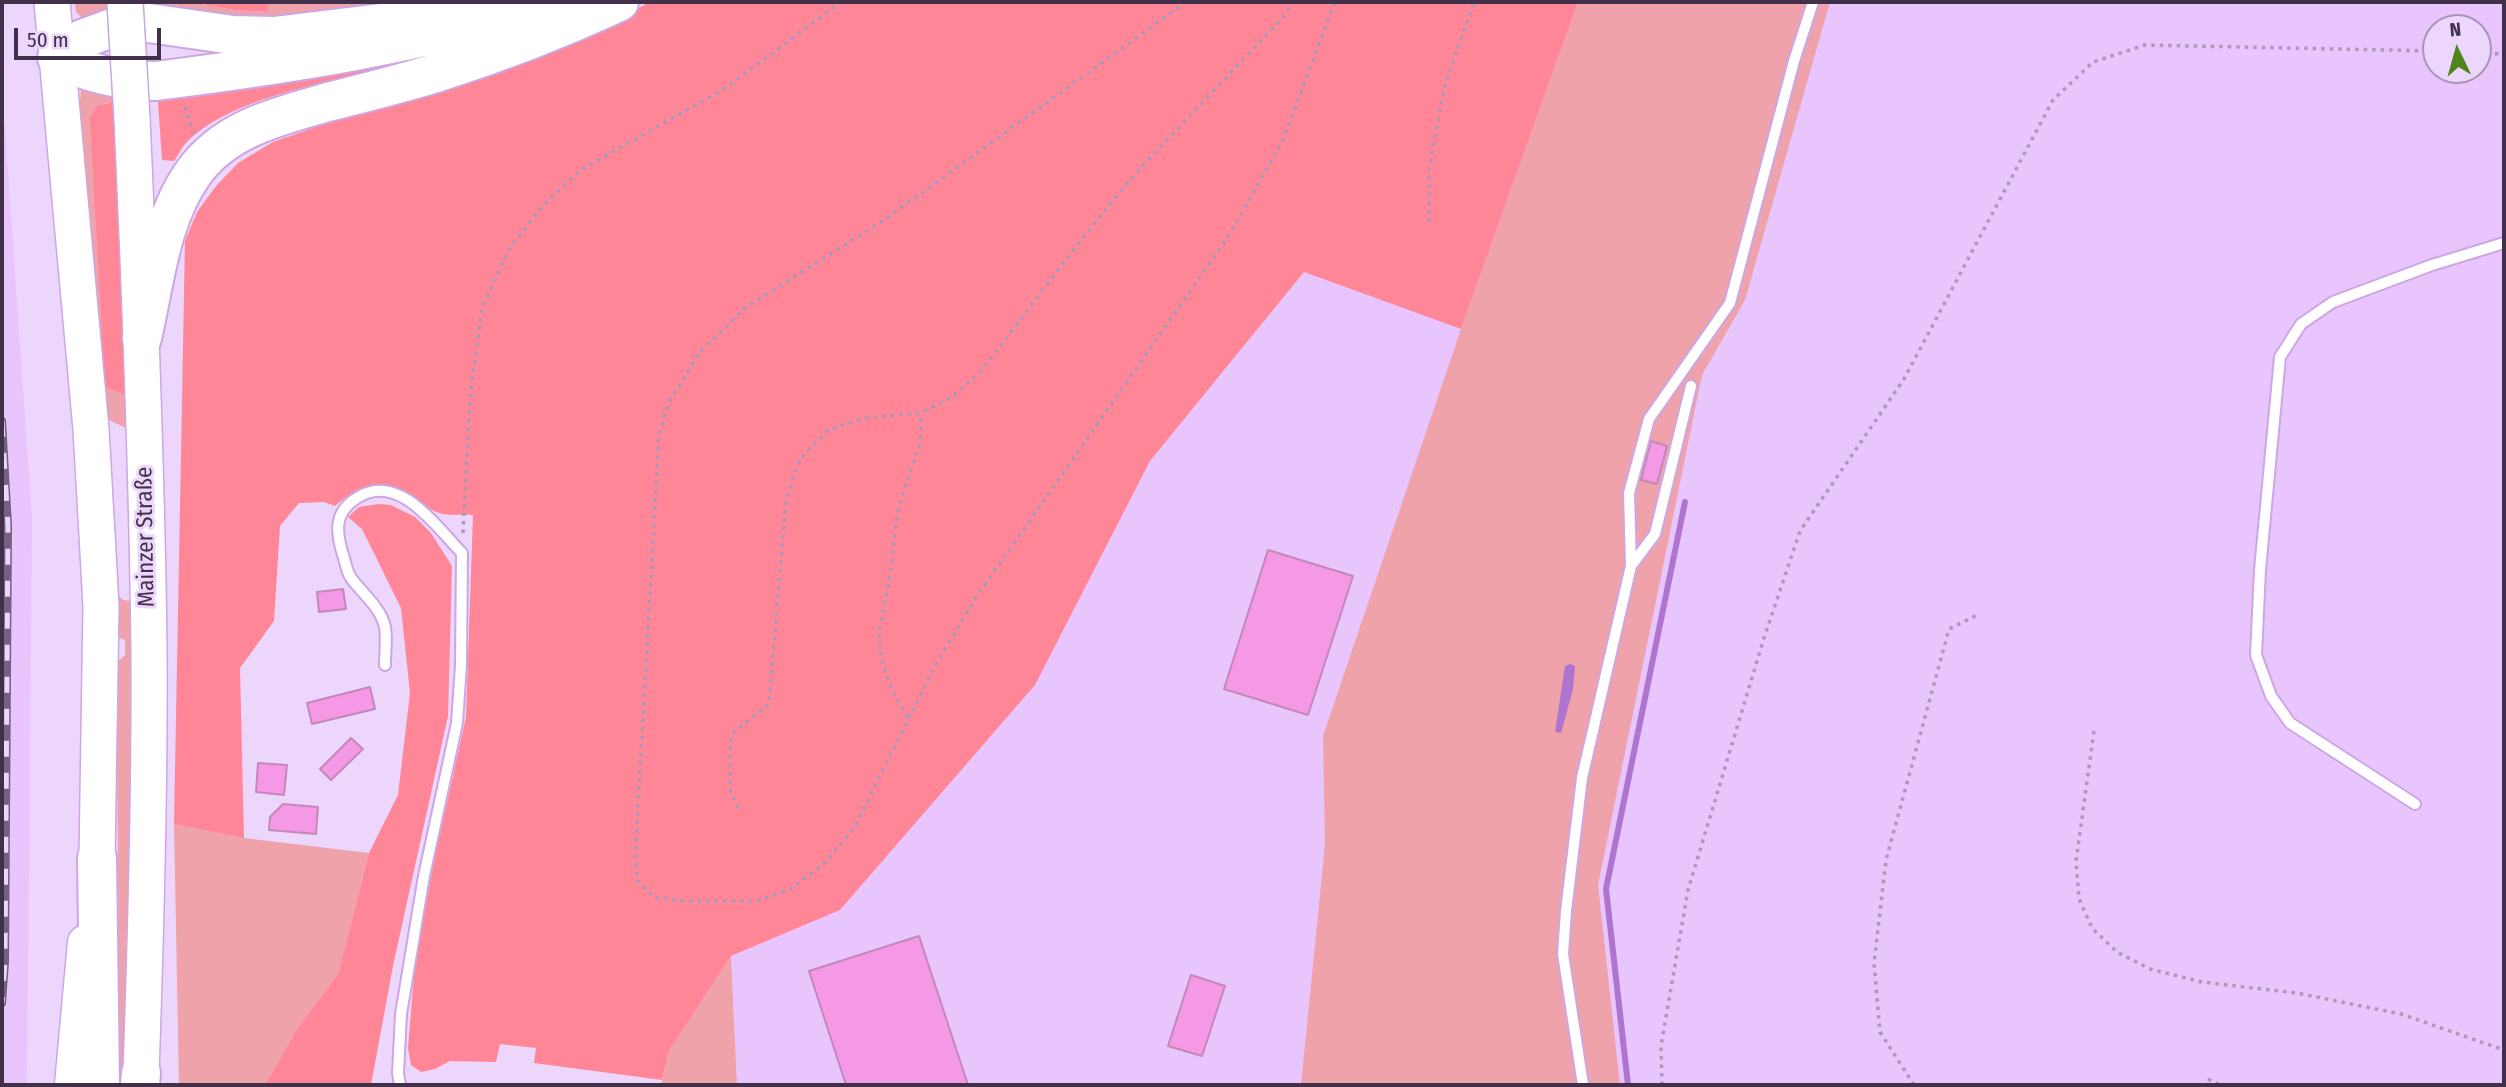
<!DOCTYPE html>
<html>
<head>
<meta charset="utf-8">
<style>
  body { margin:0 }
  #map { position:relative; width:2506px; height:1087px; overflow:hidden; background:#edd6fc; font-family:"Fira Sans Condensed",sans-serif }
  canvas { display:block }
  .frame { position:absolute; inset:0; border:4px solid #40304a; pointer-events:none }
  .north { position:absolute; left:2422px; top:14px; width:70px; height:70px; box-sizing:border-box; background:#edd6fc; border:2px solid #a894b5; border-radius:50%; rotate:355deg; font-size:19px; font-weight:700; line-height:28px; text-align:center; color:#40304a }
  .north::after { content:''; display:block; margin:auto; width:24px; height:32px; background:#50841a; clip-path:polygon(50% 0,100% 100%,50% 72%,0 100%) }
  .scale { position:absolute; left:14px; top:28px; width:147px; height:32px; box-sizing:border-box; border:4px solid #40304a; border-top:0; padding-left:9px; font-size:21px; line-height:24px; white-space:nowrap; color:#40304a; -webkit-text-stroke:5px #edd6fc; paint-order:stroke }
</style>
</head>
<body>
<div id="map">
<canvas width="2506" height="1087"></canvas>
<div class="frame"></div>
<div class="north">N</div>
<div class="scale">50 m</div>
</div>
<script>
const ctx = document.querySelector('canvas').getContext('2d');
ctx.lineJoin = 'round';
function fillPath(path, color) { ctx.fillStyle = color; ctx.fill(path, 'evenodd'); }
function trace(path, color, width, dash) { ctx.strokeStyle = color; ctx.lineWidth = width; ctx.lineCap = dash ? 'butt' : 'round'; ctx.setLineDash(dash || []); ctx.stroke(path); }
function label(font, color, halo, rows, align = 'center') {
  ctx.font = font + ' "Fira Sans Condensed",sans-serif'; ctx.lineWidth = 6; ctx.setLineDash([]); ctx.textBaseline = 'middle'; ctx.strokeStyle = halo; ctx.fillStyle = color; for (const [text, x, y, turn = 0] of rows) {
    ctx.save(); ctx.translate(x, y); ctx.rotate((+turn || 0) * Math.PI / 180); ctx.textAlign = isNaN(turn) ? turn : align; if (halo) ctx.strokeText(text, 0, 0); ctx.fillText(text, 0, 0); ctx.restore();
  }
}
const built = new Path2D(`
  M1578 2H2504V1085H737L731 956 840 910 1035 685 1150 461 1304 272 1461 329ZM2436 28H2478V70H2436Z
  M2 109 5 128 32 518 27 1085H2Z`);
const green = new Path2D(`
  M75 2H190L234 10 268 12V4L257 2H406L313 20H84L76 12Z
  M1578 2H1830L1745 300 1702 375 1598 885 1620 1085H1301L1325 844 1323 736 1461 329Z
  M514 26 392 69 106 103 97 107 129 396 130 430 107 419 117 594 123 600 131 601 129 979 125 1085H117L119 979 116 663 125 655V640L120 638 115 631 79 108 81 90 84 85Z
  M174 824 244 838 369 853 338 974 297 1029 265 1085H179Z
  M731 956 737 1085H661L669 1051Z`);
const forest = new Path2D(`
  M190 2 268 4V12L234 10Z
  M650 2H1578L1461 329 1304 272 1150 461 1035 685 840 910 731 956 669 1051 662 1080 534 1063 536 1048 500 1044 496 1062 450 1061 435 1069 421 1072 411 1065 408 1048 415 962 434 861 466 717 473 515C462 514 449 516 439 513 429 510 420 500 411 495 383 479 358 485 335 506L324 502 299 503 280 526 274 621 240 668 244 838 174 824 185 241 197 212 216 186 238 163 273 142 362 111 569 45Z
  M390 64 392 69C330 81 231 97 186 143 181 148 178 156 174 161L162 160 158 102 160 97Z
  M116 101 129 396 105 387 90 118 97 106Z
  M379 504 391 505 415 517 431 533 452 566 448 716 393 966 371 1085H265L297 1029 338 974 369 853 398 795 410 693 401 608 362 529 348 517 359 507Z`);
const water = new Path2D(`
  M1570 664 1575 666 1573 689 1561 733 1555 732 1565 666Z`);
const stream = new Path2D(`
  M1628 1085 1606 889 1685 502`);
const building = new Path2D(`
  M1651 441 1667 446 1657 484 1641 480Z
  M1268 550 1353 576 1308 715 1224 689Z
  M343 589 346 609 319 612 317 592Z
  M370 687 375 709 312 724 307 703Z
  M351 738 363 749 331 780 320 769Z
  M258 763 287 765 284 795 256 792Z
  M283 804 318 807 316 834 269 830 270 817Z
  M919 936 968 1085H846L809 971Z
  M1191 975 1225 986 1202 1056 1168 1046Z`);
const path = new Path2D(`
  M1186 2 884 220 745 308 699 353 669 402 659 435 635 858 638 882 654 897 682 901H755L789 890 825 863 854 828 935 666 975 599 1228 237 1282 142 1335 2
  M2478 53 2504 54
  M185 107 193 133
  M1429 222V169L1445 84 1474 2
  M463 533 470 396 482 309 508 251 543 205 581 170 724 89 841 2
  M908 717C892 694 876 657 880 627 883 609 888 592 890 574 894 546 895 517 904 490 912 462 925 443 920 413
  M2094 731 2076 861 2079 899 2092 928 2117 952 2150 969 2202 982 2297 993 2401 1014 2504 1050
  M738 808 730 789V742L735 731 769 704 786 500 800 459 828 430 864 418 920 413 951 398 982 370 1085 235 1134 175 1286 14 1291 2
  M2208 1079 2220 1085
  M1662 1085 1661 1046 1688 890 1764 638 1800 531 1904 379 2053 100 2093 62 2145 45 2436 51
  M1914 1085 1880 1032 1874 963 1886 860 1949 629 1977 615`);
const service = new Path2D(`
  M1631 566 1655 534 1691 386
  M385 665C385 653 387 638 385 627 381 608 362 593 351 578 347 572 346 565 344 558 335 531 333 510 362 495 402 475 438 529 462 553L461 665 457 723 424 876 401 1014 398 1073 400 1085
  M2415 804 2290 723 2271 696 2256 655 2260 570 2280 357 2301 324 2333 302 2432 265 2504 243
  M1583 1085 1563 954 1566 911 1582 778 1631 566 1629 493 1649 419 1730 303 1794 61 1813 2`);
const secondary = new Path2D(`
  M71 1085 84 942`);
const primary = new Path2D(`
  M52 2 91 429 101 606 97 858
  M132 118C140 295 147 472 149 648 150 790 146 931 141 1073`);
const motorway = new Path2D(`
  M472 2 381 23 274 36 233 35 149 23 123 24 82 39 57 58C89 74 120 81 156 81 291 64 426 43 556 2
  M142 338C155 282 160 219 194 172 226 128 279 116 328 102 364 93 400 84 436 73 499 53 559 30 619 2
  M97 858 100 1085
  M140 1085 141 1073`);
const rail = new Path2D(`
  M2 421 8 526 5 962 2 1003`);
const primaryBridge = new Path2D(`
  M125 2 132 118`);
const streetNames = [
  ["Mainzer Straße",146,537,-91]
];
fillPath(built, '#e8c5fd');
fillPath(green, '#efa2aa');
fillPath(forest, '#fe8696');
fillPath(water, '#af73d0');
trace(stream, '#af73d0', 6);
fillPath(building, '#f599e7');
trace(building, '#c388b8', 2);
trace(service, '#cda6e4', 14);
trace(secondary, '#cda6e4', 35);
trace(primary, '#cda6e4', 38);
trace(motorway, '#cda6e4', 42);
trace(path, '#ad98ba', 3.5, [3.5, 5]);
trace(service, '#fff', 10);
trace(secondary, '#fff', 32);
trace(primary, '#fff', 35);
trace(motorway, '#fff', 38);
trace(rail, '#73617f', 8);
trace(rail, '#edd6fc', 5, [16]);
trace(primaryBridge, '#cda6e4', 38, []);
trace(primaryBridge, '#fff', 35);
label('23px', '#40304a', '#edd6fc', streetNames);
</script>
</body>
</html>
